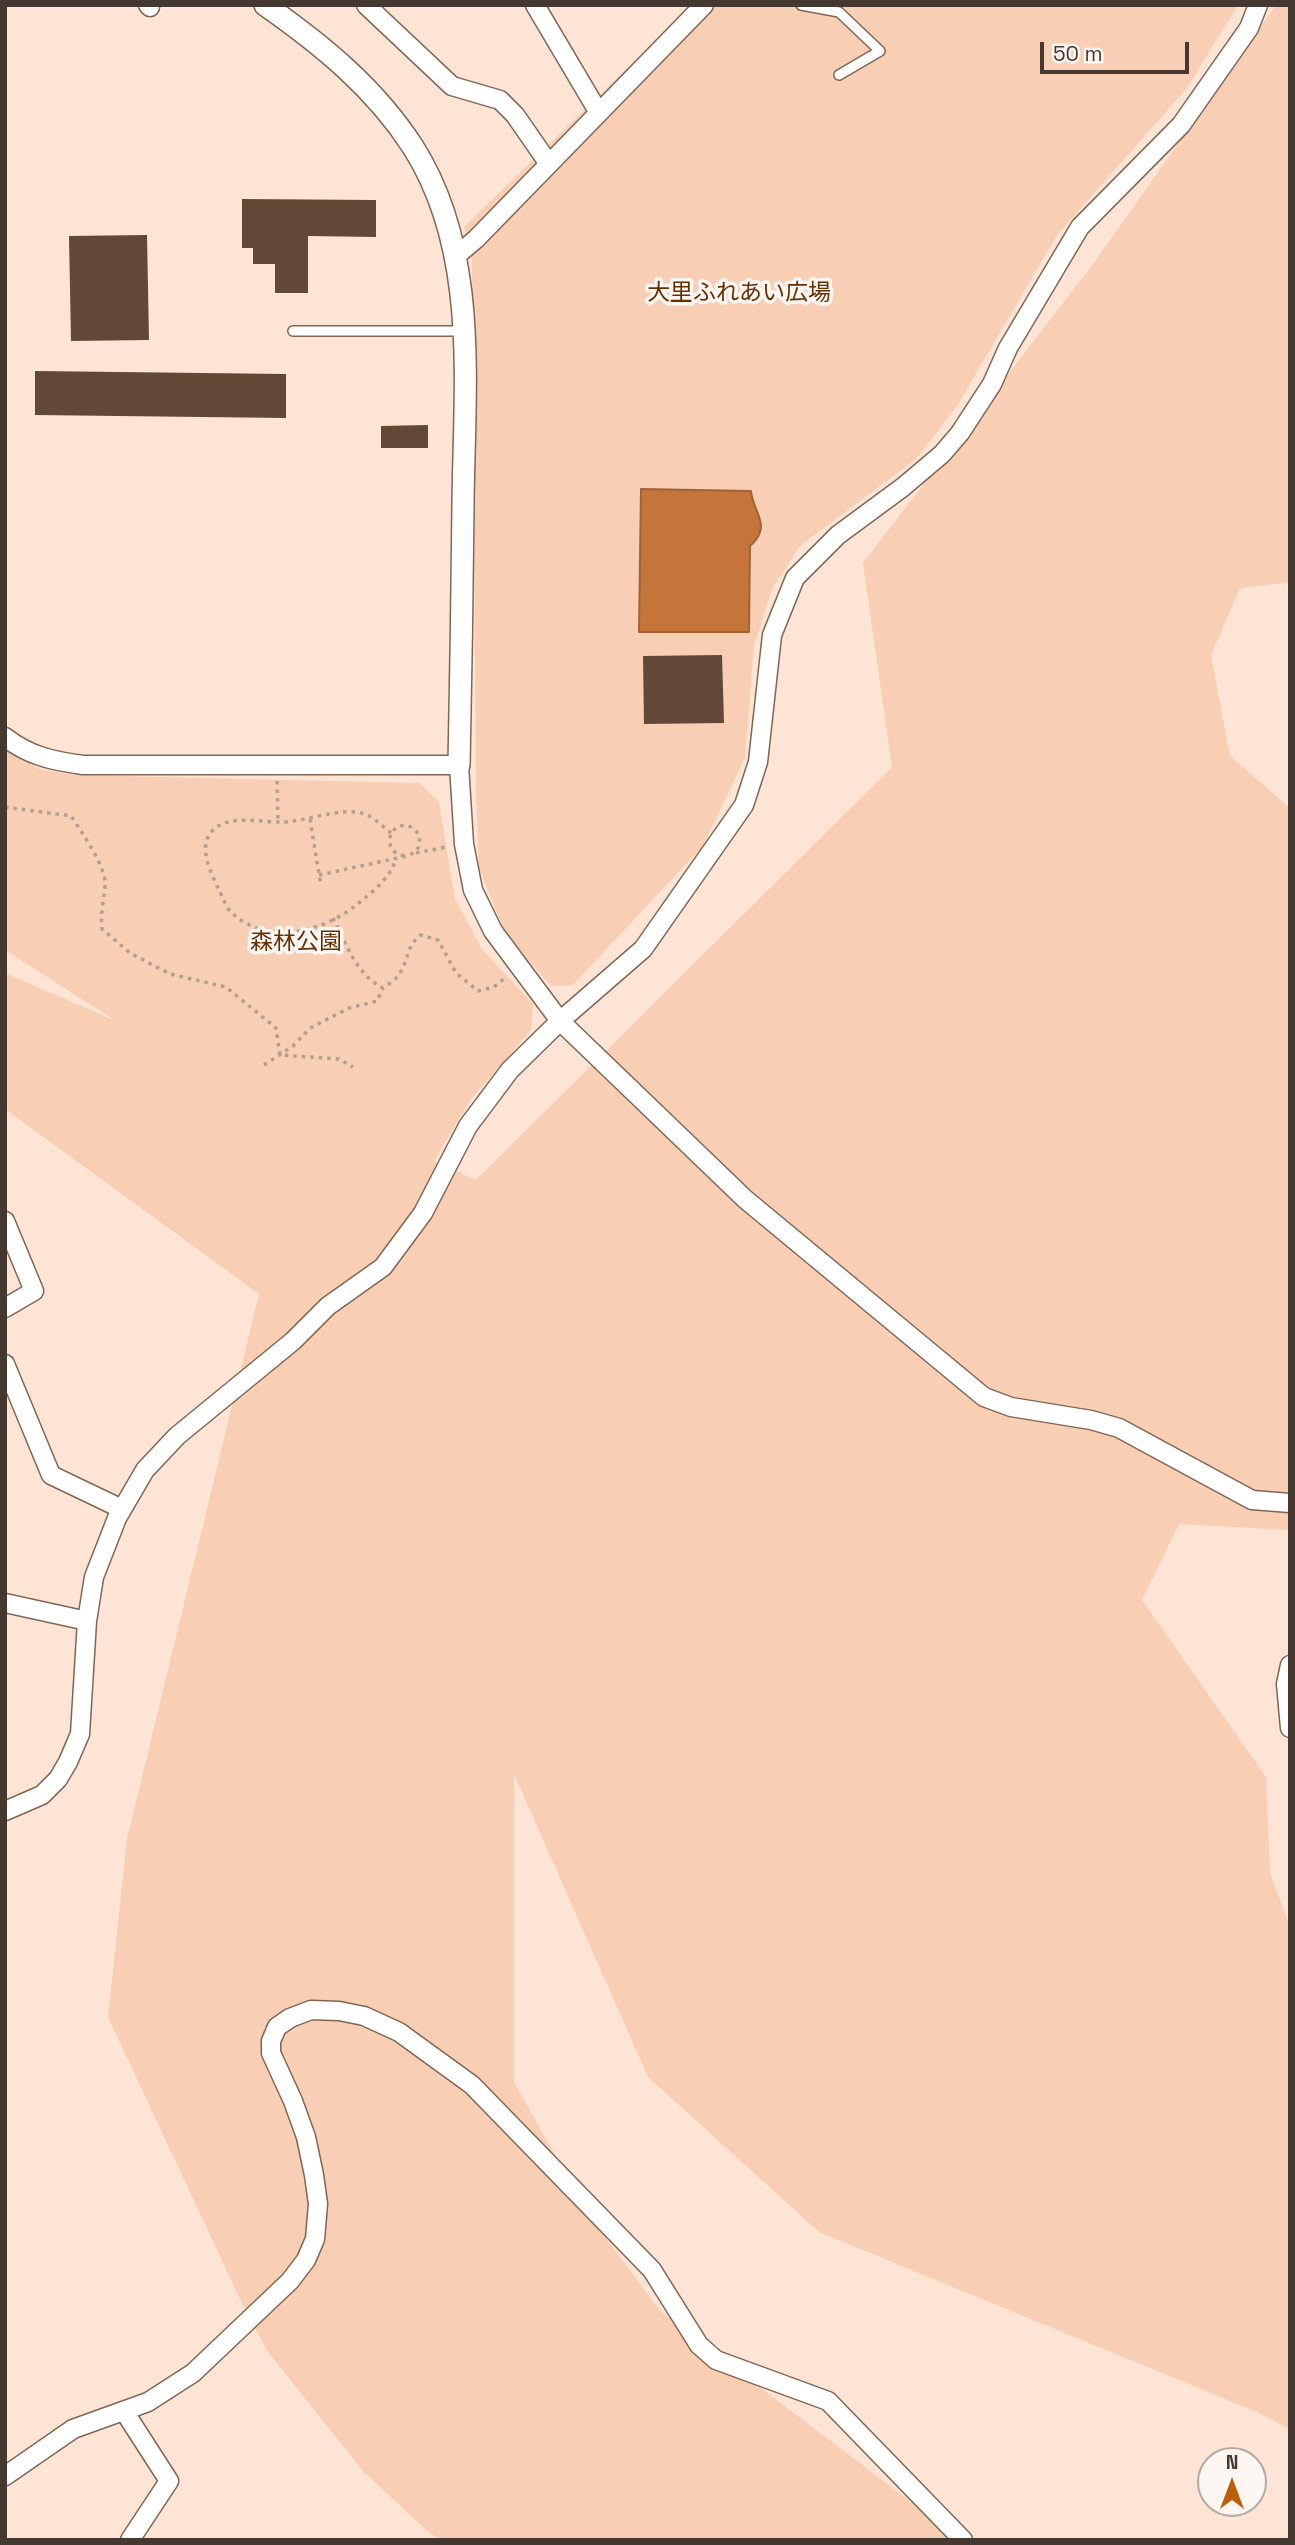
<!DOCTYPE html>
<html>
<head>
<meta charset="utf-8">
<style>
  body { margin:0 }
  #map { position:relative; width:1295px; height:2545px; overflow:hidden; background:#fee4d4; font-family:"Space Grotesk",sans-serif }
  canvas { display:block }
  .frame { position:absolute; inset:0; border:7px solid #453830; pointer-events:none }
  .north { position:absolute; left:1197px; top:2447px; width:70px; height:70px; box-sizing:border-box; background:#fcf6f2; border:2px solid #b3aaa4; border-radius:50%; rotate:0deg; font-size:19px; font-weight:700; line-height:28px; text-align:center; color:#453830 }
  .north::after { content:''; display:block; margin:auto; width:24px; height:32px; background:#bb6008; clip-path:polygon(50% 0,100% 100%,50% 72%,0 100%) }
  .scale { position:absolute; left:1040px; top:42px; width:149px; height:32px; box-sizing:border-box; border:4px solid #453830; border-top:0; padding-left:9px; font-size:21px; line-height:24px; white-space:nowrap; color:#453830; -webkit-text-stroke:5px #fcf6f2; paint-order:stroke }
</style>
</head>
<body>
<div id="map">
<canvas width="1295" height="2545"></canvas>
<div class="frame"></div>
<div class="north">N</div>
<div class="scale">50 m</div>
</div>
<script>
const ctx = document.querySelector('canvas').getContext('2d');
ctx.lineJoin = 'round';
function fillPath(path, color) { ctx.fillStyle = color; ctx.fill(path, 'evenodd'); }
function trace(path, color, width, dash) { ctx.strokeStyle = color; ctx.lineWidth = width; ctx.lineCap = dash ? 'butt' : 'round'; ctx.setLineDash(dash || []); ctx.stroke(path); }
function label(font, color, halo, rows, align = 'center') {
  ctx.font = font + ' "Space Grotesk","Noto Sans JP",sans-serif'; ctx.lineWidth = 7; ctx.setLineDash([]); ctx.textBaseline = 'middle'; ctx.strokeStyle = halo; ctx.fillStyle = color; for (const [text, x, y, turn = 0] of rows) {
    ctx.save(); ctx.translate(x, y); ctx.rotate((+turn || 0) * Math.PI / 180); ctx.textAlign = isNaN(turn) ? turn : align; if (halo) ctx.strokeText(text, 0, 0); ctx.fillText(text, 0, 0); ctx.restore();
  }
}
const green = new Path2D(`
  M692 5H1238L1187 88 1057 235 957 406 917 458 800 546 773 587 754 646 745 758 702 847 573 985 551 986 505 933 479 868 476 797 472 260 464 227Z
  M1276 5H1290V582L1240 588 1211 655 1230 756 1290 808V1240L1287 1242 1290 1244V1530L1179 1524 1142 1600 1266 1777 1270 1873 1290 1927V2429L1257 2412 819 2232 648 2077 514 1774V2082L590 2217 661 2312 961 2540H440L426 2530 363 2471 268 2352 239 2297 108 2017 127 1839 259 1294 5 1109V973L116 1021 5 950V750L39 769 73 775 420 783 439 802 455 899 482 949 533 1004 531 1030 471 1099 434 1161 476 1180 892 767 863 563 1096 260Z`);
const water = new Path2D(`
  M641 489 751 491C753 513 773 526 750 546L749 632H639Z`);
const building = new Path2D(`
  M242 199 376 200V237L308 236V293H275V264H253V248H242Z
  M147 235 149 340 71 341 69 236Z
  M35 371 286 374V418L35 415Z
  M428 425V448H381V426Z
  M722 655 724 723 644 724 643 656Z`);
const path = new Path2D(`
  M277 781 278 822
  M5 807 71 816C81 831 107 868 105 885 104 902 100 912 102 929L130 953 170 974 226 987 276 1028 280 1055 339 1059 353 1067
  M310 819 321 886
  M391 833C383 827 375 818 365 814 341 806 306 822 281 822 263 822 238 817 222 824 193 838 209 869 219 890 223 897 226 908 232 913 266 945 321 933 355 906 371 893 390 879 396 859
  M416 853 446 847
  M319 875 407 856C418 852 421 846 419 835 411 823 400 822 391 833 387 847 393 855 407 856
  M333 918C346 944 356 974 383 988 414 970 400 950 421 935L438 940 456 973 478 991 494 987 505 978
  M264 1065 293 1046 310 1028 349 1008 377 1001 383 988`);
const service = new Path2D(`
  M801 5 839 12 880 51 839 75
  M293 331H462`);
const minor = new Path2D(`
  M148 5 150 7
  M366 5 452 86 500 100 515 115 549 164
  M535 5 599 113
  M456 256 476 239 704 5
  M5 737C29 756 53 761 83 765H459L464 844 473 890 493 931 560 1021 745 1199 984 1397 1011 1407 1091 1420 1119 1428 1252 1500 1290 1503
  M5 1221 34 1291 5 1308
  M5 1364 51 1475 122 1509
  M5 1603 87 1621
  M1290 1665 1286 1684 1290 1728
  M5 1811 42 1795 58 1779 68 1762 80 1734 87 1621 94 1577 117 1518 145 1470 177 1436 293 1341 328 1306 383 1267 423 1213 468 1126 510 1070 560 1021 643 949 744 805 758 762 772 635 795 578 838 535 903 487 942 454 960 433 992 384 1008 348 1080 227 1181 125 1249 28 1258 5
  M124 2411 169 2481 130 2540
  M5 2476 73 2429 148 2402 193 2373 290 2281 306 2260 315 2239 318 2204 314 2175 306 2137 293 2101 271 2053V2041L277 2027 290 2018 311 2010 339 2011 364 2016 399 2032 472 2085 652 2270 699 2345 716 2360 828 2401 963 2540`);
const tertiary = new Path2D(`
  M265 5C322 45 375 88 413 147 480 252 464 387 463 505 462 592 461 678 459 765`);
const parkNames = [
  ["大里ふれあい広場",739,294],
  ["森林公園",296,943]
];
fillPath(green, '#f8ceb4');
fillPath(water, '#c5753a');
trace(water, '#9f6337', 2);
fillPath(building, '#624837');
trace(service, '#816654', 12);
trace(minor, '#816654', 21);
trace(tertiary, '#816654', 24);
trace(path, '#b39f92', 3.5, [3.5, 5]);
trace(service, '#fff', 9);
trace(minor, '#fff', 18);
trace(tertiary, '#fff', 21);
label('23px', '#643000', '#fcf6f2', parkNames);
</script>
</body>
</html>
